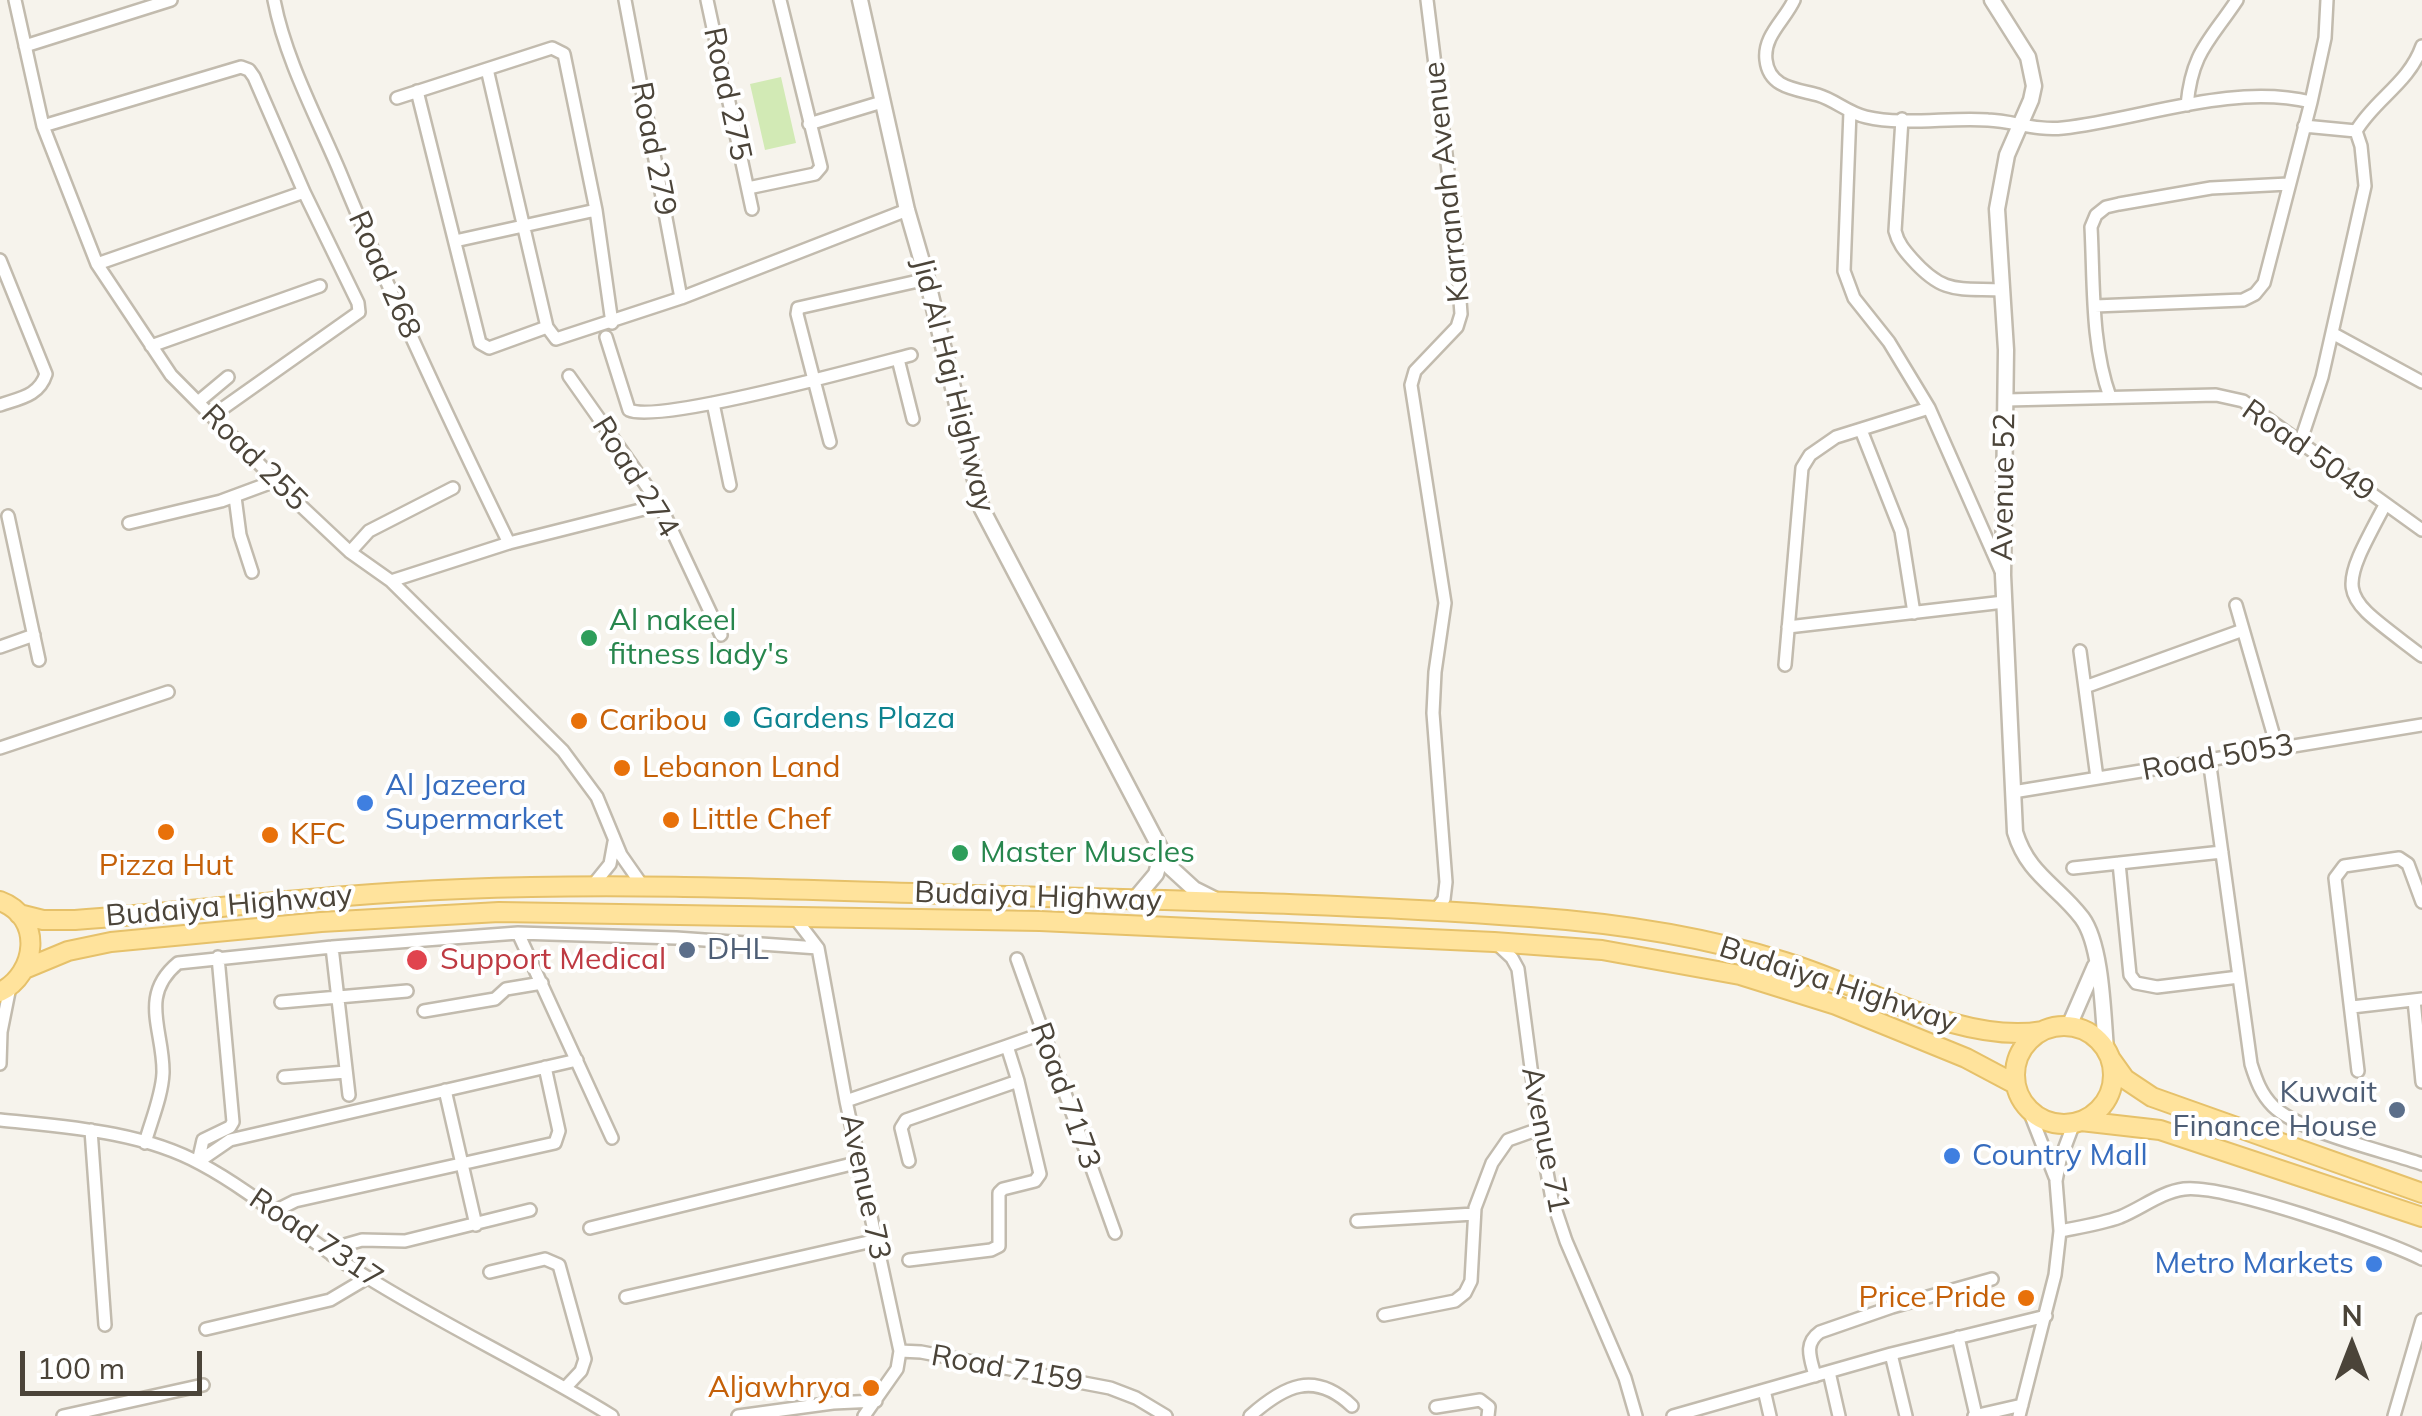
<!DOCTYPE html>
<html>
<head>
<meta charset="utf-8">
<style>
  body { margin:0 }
  #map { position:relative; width:2422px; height:1416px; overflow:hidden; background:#f6f3ec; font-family:Mulish,sans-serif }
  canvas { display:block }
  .north { position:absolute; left:2302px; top:1296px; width:100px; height:100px; -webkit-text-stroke:8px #fff; paint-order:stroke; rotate:0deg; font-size:28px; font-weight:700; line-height:40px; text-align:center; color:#4b4439 }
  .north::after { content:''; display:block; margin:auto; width:35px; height:45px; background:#4b4439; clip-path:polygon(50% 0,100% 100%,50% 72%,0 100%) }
  .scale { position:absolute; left:20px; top:1351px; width:182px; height:45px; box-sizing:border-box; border:5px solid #4b4439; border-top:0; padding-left:12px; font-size:30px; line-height:35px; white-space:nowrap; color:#4b4439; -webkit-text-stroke:8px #fff; paint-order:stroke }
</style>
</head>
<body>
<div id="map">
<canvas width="2422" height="1416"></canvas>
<div class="north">N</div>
<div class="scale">100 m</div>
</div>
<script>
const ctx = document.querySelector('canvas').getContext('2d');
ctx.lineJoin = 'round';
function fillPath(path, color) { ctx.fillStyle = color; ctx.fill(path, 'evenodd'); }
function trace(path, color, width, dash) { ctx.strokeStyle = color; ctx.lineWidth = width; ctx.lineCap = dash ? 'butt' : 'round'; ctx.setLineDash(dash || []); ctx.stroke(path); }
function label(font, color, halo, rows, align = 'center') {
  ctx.font = font + ' Mulish,sans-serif'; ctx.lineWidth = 8; ctx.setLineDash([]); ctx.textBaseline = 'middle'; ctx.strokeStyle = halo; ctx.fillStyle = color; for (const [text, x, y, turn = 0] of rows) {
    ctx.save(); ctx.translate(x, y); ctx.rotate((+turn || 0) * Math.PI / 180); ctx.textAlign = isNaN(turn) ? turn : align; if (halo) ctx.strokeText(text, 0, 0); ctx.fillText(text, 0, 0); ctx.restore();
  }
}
const green = new Path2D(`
  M781 77 796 143 765 150 750 84Z`);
const minor = new Path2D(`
  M15 0 43 126 97 264 171 375 300 505 350 552 391 581 563 751 597 797 621 855 642 885
  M274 0C285 58 316 116 339 170 391 297 449 420 509 543
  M625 0 681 298
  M707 0 752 209
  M1427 0 1454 219 1461 314 1457 327 1415 371 1411 385 1445 603 1435 672 1433 713 1446 882 1444 899 1434 912
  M1794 0C1785 20 1763 36 1766 60 1769 88 1796 89 1818 95 1835 100 1848 113 1866 117 1904 126 1949 117 1988 120 2014 121 2036 131 2063 128 2142 119 2231 83 2311 102
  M25 46 171 0
  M487 69 547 327 556 339 681 298 907 210
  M417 91 480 343 489 348 547 327
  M397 98 552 48 564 54 596 210 612 323
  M2187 105C2192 52 2209 42 2237 0
  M1850 111 1844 271 1854 298 1889 342 1929 408 2001 571
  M1902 119 1895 231C1898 243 1904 250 1912 259 1944 295 1958 288 2002 290
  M809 124 882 102
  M43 126 241 67 249 70 254 77 304 192
  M2304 126 2356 131
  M748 188 815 174 821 167 780 0
  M455 241 596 210
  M0 260 46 374C39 396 20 398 0 405
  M97 264 304 192 358 303 359 312 212 416
  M2095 306 2243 300 2255 294 2264 283 2311 102 2325 38 2327 0
  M2332 333 2422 382
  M606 337 629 410C659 424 868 366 911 355
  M151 346 320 286
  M898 359 913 419
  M569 376 660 505 721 635
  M2110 397C2091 344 2094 283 2091 227L2096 215 2106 207 2119 204 2211 188 2288 184
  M2006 400 2216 395 2243 401 2422 530
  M198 402 228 377
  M713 403 730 485
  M1861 430 1901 531 1914 613
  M2301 440 2322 377 2365 186 2361 146 2356 131C2375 99 2409 83 2422 46
  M830 442 797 314 798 308 927 279
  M235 497 240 535 252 572
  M2385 505C2334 600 2339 592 2422 656
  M8 516 39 660
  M129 523 221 501 275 481
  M350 552 369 531 453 488
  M391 581 509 543 660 505
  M2236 605 2277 747
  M1788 627 2004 602
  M0 647 34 635
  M2080 651 2097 778
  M1785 665 1802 468 1810 455 1836 437 1929 408
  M2085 687 2243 630
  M0 748 168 692
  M2209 759 2251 1064C2256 1080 2261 1094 2273 1106 2299 1132 2385 1151 2422 1164
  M2013 792 2422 725
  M2119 863 2130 975 2136 983 2157 987 2239 977
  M2073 868 2222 852
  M593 885 610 864 614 842
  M795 918 818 948 846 1101 900 1351 897 1369 864 1416
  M518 933 612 1138
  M1496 943 1512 958 1518 969 1539 1129 1552 1199 1566 1241 1625 1378 1636 1416
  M332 947 349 1095
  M1017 959 1115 1233
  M2414 1000 2422 1082
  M281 1002 407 991
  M2352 1007 2422 999
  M424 1011 495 999 506 989 542 983
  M0 1064 1 1032 10 987
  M2358 1071 2335 878 2344 866 2399 858 2408 864 2422 902
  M284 1077 346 1072
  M445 1090 476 1225
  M846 1101 1007 1046
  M2028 1108 2055 1177
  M0 1120C66 1127 141 1131 201 1164 259 1195 308 1242 365 1276 445 1326 531 1366 612 1416
  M91 1130 105 1325
  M145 1143C151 1121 162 1096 163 1073 164 1031 138 996 178 963L332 947 518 933 676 938 818 948
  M909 1161 901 1128 906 1120 1018 1081
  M198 1162 230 1140 577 1060
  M198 1162 203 1140 230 1127 233 1122 218 957
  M273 1212 295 1201 555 1143 559 1131 545 1067
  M1357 1221 1474 1214
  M590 1228 860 1162
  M2060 1231C2080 1227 2101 1224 2120 1217 2142 1208 2161 1192 2184 1189 2223 1184 2383 1239 2422 1259
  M332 1255 341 1246 362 1240 405 1241 530 1210
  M909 1260 991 1250 999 1246V1193L1003 1189 1035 1181 1040 1174 1018 1081 1007 1046 1041 1034
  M490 1272 545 1259 559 1265 585 1359 581 1371 566 1387
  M626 1297 877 1240
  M1384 1315 1455 1301 1465 1293 1471 1281 1475 1208 1492 1163 1508 1140 1539 1129
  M206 1329 330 1300 367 1278
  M1958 1337 1976 1415
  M900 1351 921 1352 1110 1388 1136 1398 1166 1416
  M1891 1354 1906 1416
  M1829 1372 1839 1416
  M1815 1376C1811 1359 1803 1344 1820 1332L1892 1307 1992 1279
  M1764 1390 1770 1416
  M1436 1407 1480 1400 1489 1407 1488 1416
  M63 1416 203 1385
  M738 1416 833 1403 876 1401
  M1250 1416C1284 1386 1314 1370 1352 1406
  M1673 1416 1891 1354 2046 1316
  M1974 1416 2022 1405
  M2019 1416 2055 1275 2060 1231 2056 1181 2060 1160 2074 1123
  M2394 1416 2422 1320`);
const tertiary = new Path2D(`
  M860 0 907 210 927 279 982 509 1170 867 1194 889 1214 899
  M1992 0 2028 57 2034 86 2031 100 2007 155 1997 209 2006 350 2003 575 2015 832C2028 875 2057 885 2082 918 2102 945 2103 1015 2106 1049
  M1135 899 1156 874 1162 853
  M2069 1026 2095 966`);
const primary = new Path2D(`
  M0 901C44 917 37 974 0 992
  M19 914 43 920H75C204 910 332 894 462 889 632 882 802 890 971 895 1157 900 1344 903 1530 917 1615 923 1703 936 1785 962 1862 985 1963 1045 2042 1031
  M27 968 68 951 111 942 321 922 499 912 1040 921 1494 942 1602 950 1740 975 1836 1005 1966 1058 2015 1084
  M2015 1075a49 49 0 1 1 98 0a49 49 0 1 1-98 0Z
  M2110 1058 2125 1079 2152 1097 2422 1193
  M2081 1121 2160 1130 2422 1217`);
const markers = [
  [589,638,10,"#2e9e5b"],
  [732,719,10,"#0f9aa8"],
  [579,721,10,"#e8710a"],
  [622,768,10,"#e8710a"],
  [365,803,10,"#3f7fe0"],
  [671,820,10,"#e8710a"],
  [166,832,10,"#e8710a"],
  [270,835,10,"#e8710a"],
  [960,853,10,"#2e9e5b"],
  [687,950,10,"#5c6f8a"],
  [417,960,12,"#e0444e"],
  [2397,1110,10,"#5c6f8a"],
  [1952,1156,10,"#3f7fe0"],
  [2374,1264,10,"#3f7fe0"],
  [2026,1298,10,"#e8710a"],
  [871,1388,10,"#e8710a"]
];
const streetNames = [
  ["Road 275",727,94,78],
  ["Road 279",653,149,79],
  ["Karranah Avenue",1447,182,-96],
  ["Road 268",384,275,66],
  ["Jid Al Haj Highway",953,385,76],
  ["Road 5049",2308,451,35],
  ["Road 255",254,458,45],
  ["Road 274",635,477,58],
  ["Avenue 52",2004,487,-89],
  ["Road 5053",2218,758,-10],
  ["Budaiya Highway",1038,897,2],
  ["Budaiya Highway",229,906,-5],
  ["Budaiya Highway",1838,985,18],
  ["Road 7173",1065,1096,70],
  ["Avenue 71",1545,1140,79],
  ["Avenue 73",865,1187,78],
  ["Road 7317",316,1239,34],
  ["Road 7159",1007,1369,10]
];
const leisureNames = [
  ["Al nakeel",609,621],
  ["fitness lady's",609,655],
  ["Master Muscles",980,853]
];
const cultureNames = [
  ["Gardens Plaza",752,719]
];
const foodNames = [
  ["Caribou",599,721],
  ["Lebanon Land",642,768],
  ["Little Chef",691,820],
  ["KFC",290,835],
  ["Pizza Hut",166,866,"center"],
  ["Price Pride",2006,1298,"right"],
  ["Aljawhrya",851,1388,"right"]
];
const shopNames = [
  ["Al Jazeera",385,786],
  ["Supermarket",385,820],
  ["Country Mall",1972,1156],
  ["Metro Markets",2354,1264,"right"]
];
const serviceNames = [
  ["DHL",707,950],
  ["Kuwait",2377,1093,"right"],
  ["Finance House",2377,1127,"right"]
];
const healthNames = [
  ["Support Medical",440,960]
];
fillPath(green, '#d2eab5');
trace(minor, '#c2bbae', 16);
trace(tertiary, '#c2bbae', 19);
trace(primary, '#e6c16a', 22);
trace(minor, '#fff', 11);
trace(tertiary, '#fff', 14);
trace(primary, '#ffe39c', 18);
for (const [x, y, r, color] of markers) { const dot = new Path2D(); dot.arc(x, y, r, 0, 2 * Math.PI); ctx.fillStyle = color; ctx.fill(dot); trace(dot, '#fff', 4); }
label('30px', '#4b4439', '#fff', streetNames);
label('30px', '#27864d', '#fff', leisureNames, 'left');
label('30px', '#0d838f', '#fff', cultureNames, 'left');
label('30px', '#c56008', '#fff', foodNames, 'left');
label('30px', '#366cbe', '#fff', shopNames, 'left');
label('30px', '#4e5e75', '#fff', serviceNames, 'left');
label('30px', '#be3a42', '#fff', healthNames, 'left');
</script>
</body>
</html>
